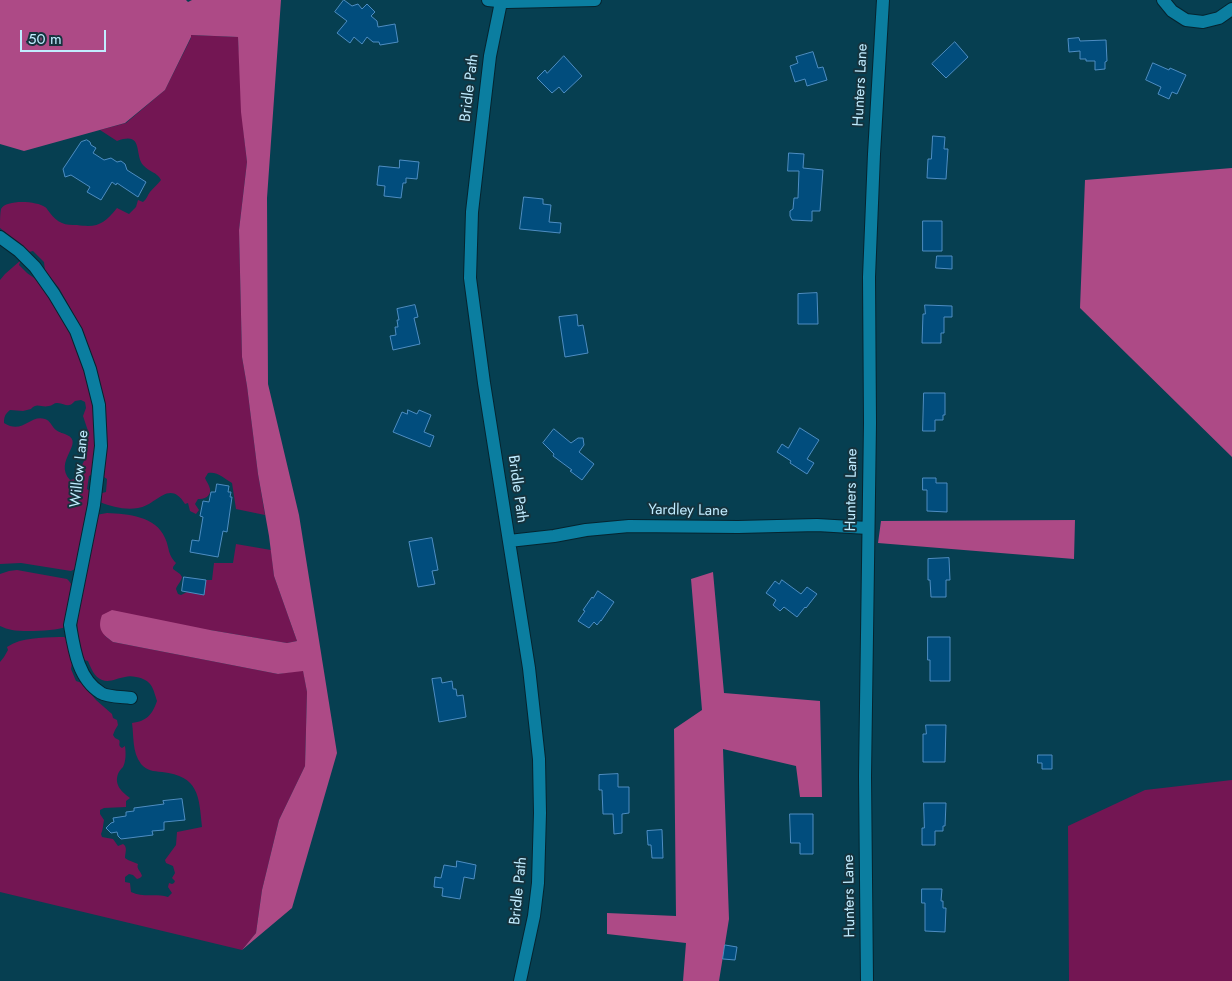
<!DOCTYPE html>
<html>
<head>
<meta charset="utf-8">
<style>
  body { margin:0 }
  #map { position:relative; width:1232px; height:981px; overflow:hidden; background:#063f51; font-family:Jost,sans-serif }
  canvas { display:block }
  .scale { position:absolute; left:20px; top:30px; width:86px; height:22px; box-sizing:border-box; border:2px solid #c1ecff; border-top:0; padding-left:6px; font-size:15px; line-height:18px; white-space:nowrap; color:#c1ecff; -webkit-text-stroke:4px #15333e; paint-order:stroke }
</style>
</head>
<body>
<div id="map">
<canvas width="1232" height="981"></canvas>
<div class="scale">50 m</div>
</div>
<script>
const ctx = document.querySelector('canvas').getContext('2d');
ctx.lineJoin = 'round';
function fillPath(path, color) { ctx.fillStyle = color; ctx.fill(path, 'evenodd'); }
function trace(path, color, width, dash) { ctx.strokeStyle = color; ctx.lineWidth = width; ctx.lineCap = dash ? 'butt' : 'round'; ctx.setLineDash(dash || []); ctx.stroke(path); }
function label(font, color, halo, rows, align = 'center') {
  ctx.font = font + ' Jost,sans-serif'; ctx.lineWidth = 4; ctx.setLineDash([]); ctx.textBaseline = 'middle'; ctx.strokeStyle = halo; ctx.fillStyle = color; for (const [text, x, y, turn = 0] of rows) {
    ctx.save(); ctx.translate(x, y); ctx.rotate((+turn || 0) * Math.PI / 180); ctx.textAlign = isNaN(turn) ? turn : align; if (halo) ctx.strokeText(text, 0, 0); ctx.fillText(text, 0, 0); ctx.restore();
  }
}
const green = new Path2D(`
  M191 35 238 37 244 136 247 162 239 230 242 357 247 386 258 474 265 515 236 509 232 483C225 479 217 471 208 473L205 478C206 481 208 483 209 486 213 494 206 500 198 499L195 504 199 510 196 514 190 511 188 503 185 504C169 478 156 506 138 508 125 510 112 507 100 502L102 493 106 492 107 479 104 477 106 446V413L98 374 83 331 59 288 45 271 44 262 33 251 29 252 0 228C0 222 0 214 1 209 6 199 37 201 45 207 47 208 48 211 50 213 53 217 57 221 62 223 66 225 72 225 77 225 98 228 104 224 117 208L129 214 136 207 138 200 143 202C147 199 147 196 150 192 153 188 157 185 161 180 157 172 149 172 143 165 134 154 144 131 117 141L100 130 126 123 165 90 191 38Z
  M21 260 19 265 27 273 37 280 66 323 83 360 94 409 95 440 93 474 89 476 87 489 90 491 75 569 71 571 21 563 0 564V280L5 274ZM81 400 85 402 86 408 83 416 88 431V436L85 448V459L81 467 80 476 78 478 70 480C53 461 85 443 67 435 63 433 60 433 56 430 52 427 50 420 45 419 30 414 23 435 4 423 4 417 5 414 10 410L23 411 31 409C37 402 41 408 49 406 52 406 54 403 56 403 65 402 67 410 75 401Z
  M107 513C128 514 156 516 165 538 170 549 167 553 176 563L173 567V569L180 574 182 577C181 582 177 585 176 589L178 594 181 595 187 592 204 595 206 580H212L214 563H233L236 544 271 550 274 576 297 641 287 643 210 630 105 636 113 642 278 674 303 670 307 692 305 766 279 820 262 890 256 933 242 950 0 892V662L4 657 8 650 7 647C22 637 41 638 59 637H64L67 639 69 652 72 663 71 669 76 681 82 683 96 700 112 714 113 718 117 720 118 725 115 730 113 735 115 738 119 740C121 743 117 745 122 748L125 746C126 753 126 761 123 767 121 769 119 771 118 774 114 785 122 792 130 798L126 801V807L104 808 100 810V814L104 820C103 825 103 830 101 834L102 837 113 839 118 846 123 844C128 847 125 853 125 858L128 860 138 864C136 869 141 871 142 876L140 878 137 879 133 875 129 874 125 877V882L130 883 131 892C143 898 156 893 168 897L172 893 168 887 169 883 172 884 174 883 175 881 172 878 175 873 173 866 166 863 165 860 176 845 177 832 202 827C199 796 199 776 162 772 153 771 147 771 141 764 132 752 134 737 132 723 147 721 152 715 157 701 153 688 152 680 136 677 132 676 128 676 125 677 117 678 110 683 102 680 94 677 91 668 88 661L84 660C78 644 76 629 78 611L96 515Z
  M17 570 67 579 69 581 71 584 65 627C57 631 22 632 12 630 8 629 4 628 0 626V574L9 571Z
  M1232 780V981H1069L1068 826 1145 790Z`);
const forest = new Path2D(`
  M0 0H186L188 2 192 0H281L267 198 268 384 299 515 337 753 292 908 242 950 256 933 262 890 279 820 305 766 307 692 303 671 278 674 113 642C102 634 97 629 102 615L112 610 210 630 287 643 297 641 274 576 269 536 258 474 247 386 242 357 239 230 247 162 241 112 238 37 191 35V37L165 90 125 123 24 151 0 144Z
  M1232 168V457L1080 308 1085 180Z
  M1075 520 1074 559 878 543 881 521Z
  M713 572 724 693 820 701 822 797H800L796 766 723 749 729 919 719 981H683L686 943 607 934V913L676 916 674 729 702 710 691 579Z`);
const building = new Path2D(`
  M344 0 352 6 358 4 362 9 367 4 375 12 371 16 377 21 378 27 395 24 398 42 380 45 379 42H373L367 37 362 44 354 37 350 43 337 33 347 21 335 12Z
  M1079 38 1080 41 1106 40 1107 61 1105 62V69L1095 70V61H1086V59H1080V51L1069 52 1068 39Z
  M955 42 968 57 946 78 932 64Z
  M813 52 818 68 823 67 827 80 807 86 805 79 795 82 790 66 798 63 796 57Z
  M564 56 582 76 564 93 559 87 552 93 537 78 545 70 547 73Z
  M1153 63 1169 70 1170 68 1186 75 1177 94 1172 92 1169 99 1158 94 1161 87 1146 80Z
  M933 136 945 137 944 149H948L946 179 927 178 928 159H931Z
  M87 140 90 142 91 145 96 148 93 153 104 160 111 158 117 162 121 161 125 164 127 170 146 182 138 197 117 183 116 185 112 182 101 200 87 192 90 187 71 175 65 177 63 169 81 142Z
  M789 153 804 154 803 168 823 170 820 211H812V221L792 220 790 216V211L793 209 794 198H798L799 171H788Z
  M400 160 419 162 417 179 406 178V183H403L401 198 384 196 385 186 377 185 379 166 399 168Z
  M524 197 543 199V204L551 205 549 222 561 223 560 233 520 229Z
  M923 221H942V251H923Z
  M937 256H952V269L936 268Z
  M817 293 818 324H798V294Z
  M415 305 418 317 414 318 420 344 393 350 390 336 396 335 395 327H398L397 320H399L397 309Z
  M925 305 952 306V317H944V333H941V343H922L923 314H925Z
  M577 315 578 326 583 325 588 353 565 357 559 317Z
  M924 393H945V415H943V420H935V431H923Z
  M408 410 417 414 419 410 431 415 424 432 434 436 430 447 393 432 402 412 407 414Z
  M800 428 819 440 807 459 814 463 807 474 790 463 791 461 777 452 782 444 788 448Z
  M554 429 571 443 578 438H583L584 445 579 452 594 464 582 480 570 471 572 470 553 456 554 454 543 443Z
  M923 478H936V483H947V512L927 511V490H923Z
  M217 484 229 486 228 492H231L230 497H232L227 532 223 531 218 557 190 552 192 540 199 541 203 517 200 516 203 501 209 502 211 492H215Z
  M432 538 438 570 432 571 435 584 418 587 409 542Z
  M949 558 950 580H946V597H931L930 580H928V559Z
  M184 577 206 580 204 595 182 591Z
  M782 580 801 594 807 587 817 594 806 608 805 607 797 617 784 607 780 611 773 605 776 600 766 593 775 581 779 584Z
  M598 591 614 602 601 621V620L597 625 594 622 589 628 578 621 585 611 583 610 592 597 593 598Z
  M928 637H950V681H930V660H928Z
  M441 678 442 683 452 681 453 689H456L457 696 463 695 466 717 439 722 432 679Z
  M926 725H946L945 762H923V734H926Z
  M1038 755H1052V769H1042V763H1038Z
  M618 774V787H629V813L622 814V833L614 834 613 814H603L602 790H599V775Z
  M182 799 185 820 164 822V830L152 831 153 835 121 839 118 836 117 832 111 833 106 828 111 823 114 822 113 818 126 816V812L134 811V808L164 804 163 801Z
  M924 803H946L945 826H943V831H935V845H922V828H924Z
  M790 814H813V854H800V843H791Z
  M662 830 663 858H652L651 845H648L647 831Z
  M457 861 476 865 474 879 464 877 460 899 442 896 443 888 434 887 435 877 441 878 444 865 456 867Z
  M922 889H942L941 901H943V908H946L945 932 925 931V903H922Z
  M725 945 737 947 735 960 723 959Z`);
const street = new Path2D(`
  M488 0 507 2 595 0
  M1163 0 1172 11 1186 20 1203 22 1219 18 1232 9
  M501 2 490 56 483 116 472 212 470 278 484 383 529 668 539 759 540 813 538 883 534 916 520 981
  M0 237 19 251 35 267 54 294 76 331 90 369 99 405 101 446 94 505 70 625C74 649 78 679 101 693 107 697 124 697 131 698
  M509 541 554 536 586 530 629 526 738 527 817 525 868 528
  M867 981 865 776 870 423 869 277 874 154 883 0`);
const streetNames = [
  ["Hunters Lane",861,85,-87],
  ["Bridle Path",470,88,-83],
  ["Willow Lane",80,469,-84],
  ["Bridle Path",517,489,82],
  ["Hunters Lane",852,490,-89],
  ["Yardley Lane",688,511,1],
  ["Bridle Path",519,891,-84],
  ["Hunters Lane",850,896,-91]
];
fillPath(green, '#731653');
fillPath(forest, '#ad4a86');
fillPath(building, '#014d7d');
trace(building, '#4e8dc2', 1);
trace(street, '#05242f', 14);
trace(street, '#0b7ea0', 12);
label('15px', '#c1ecff', '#15333e', streetNames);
</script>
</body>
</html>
